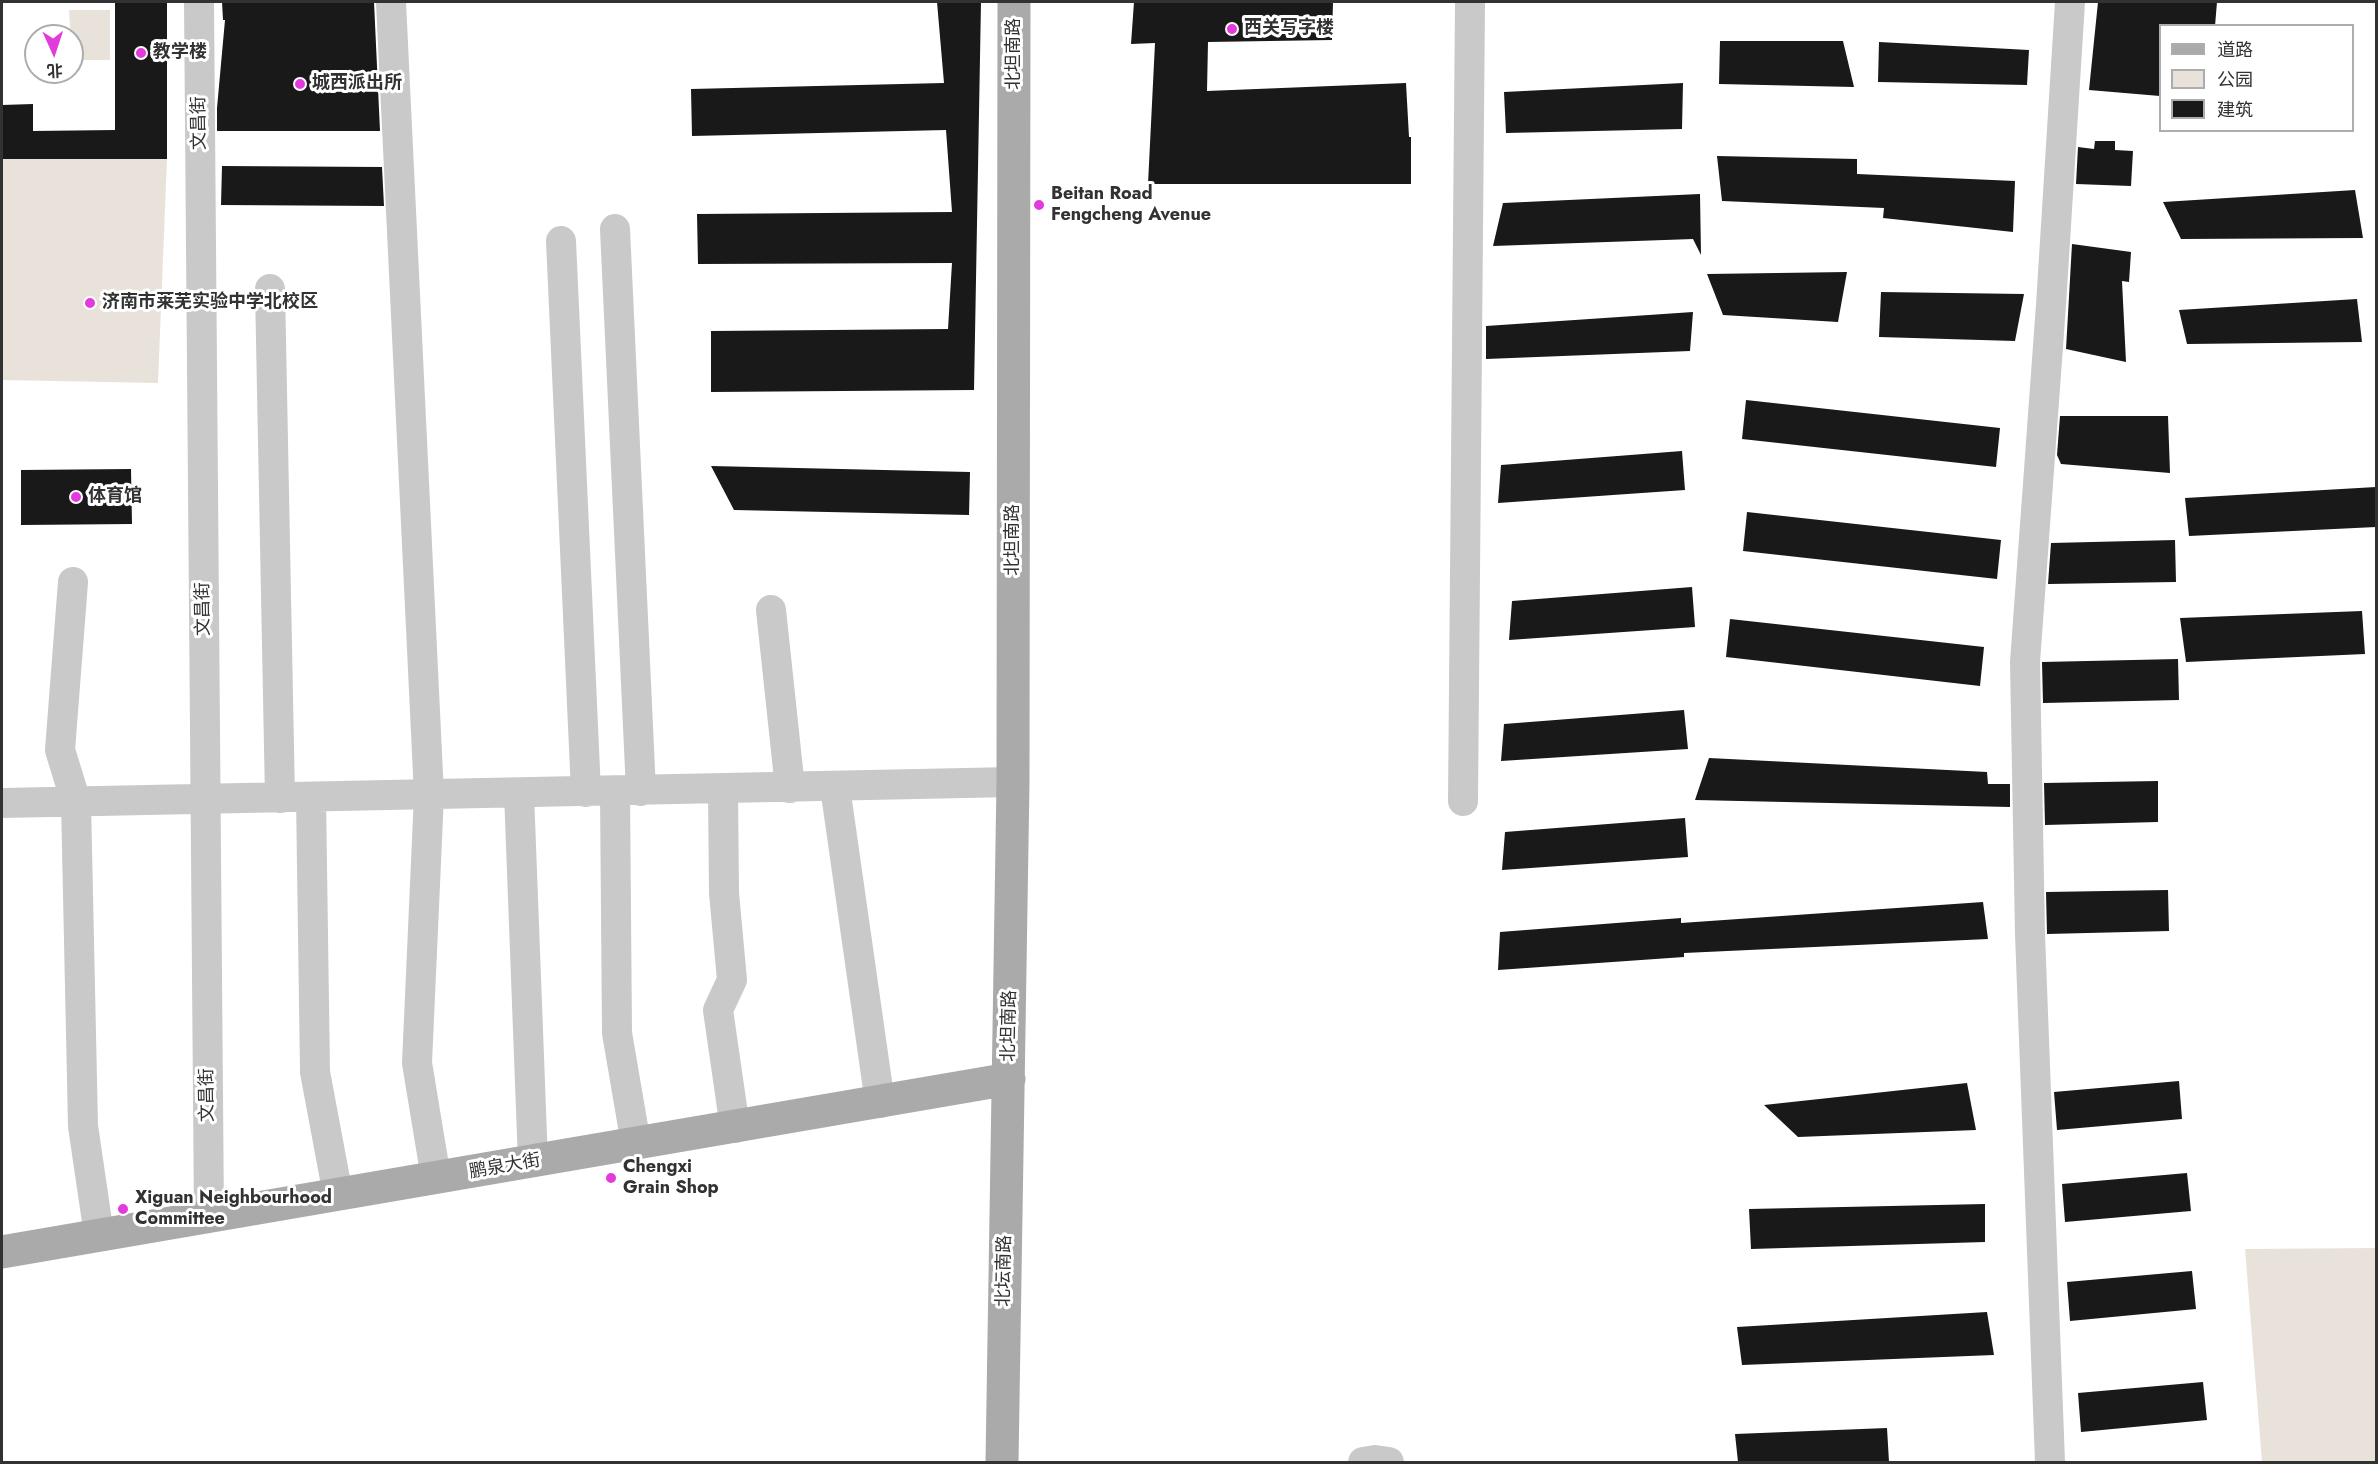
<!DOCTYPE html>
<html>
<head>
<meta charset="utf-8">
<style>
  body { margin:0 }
  #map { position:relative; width:2378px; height:1464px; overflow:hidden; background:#fff; font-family:Jost,"Noto Sans SC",sans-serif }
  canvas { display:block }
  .frame { position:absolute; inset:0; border:3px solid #323232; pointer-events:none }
  .legend { position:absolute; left:2159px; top:24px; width:195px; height:108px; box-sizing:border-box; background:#fff; border:2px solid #adadad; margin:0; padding:8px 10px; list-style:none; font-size:18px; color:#323232 }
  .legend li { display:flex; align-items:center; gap:12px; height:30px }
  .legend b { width:30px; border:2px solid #adadad }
  .north { position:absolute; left:24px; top:24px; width:60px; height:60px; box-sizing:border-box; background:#fff; border:2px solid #adadad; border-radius:50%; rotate:177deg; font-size:16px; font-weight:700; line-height:24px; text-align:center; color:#323232 }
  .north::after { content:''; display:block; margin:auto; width:21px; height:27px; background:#e13cdb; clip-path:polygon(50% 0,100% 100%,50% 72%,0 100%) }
</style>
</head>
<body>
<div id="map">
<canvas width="2378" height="1464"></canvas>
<div class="frame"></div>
<ul class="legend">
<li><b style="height:8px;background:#aaa"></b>道路</li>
<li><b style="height:16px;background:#e9e2db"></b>公园</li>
<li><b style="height:16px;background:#191919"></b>建筑</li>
</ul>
<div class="north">北</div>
</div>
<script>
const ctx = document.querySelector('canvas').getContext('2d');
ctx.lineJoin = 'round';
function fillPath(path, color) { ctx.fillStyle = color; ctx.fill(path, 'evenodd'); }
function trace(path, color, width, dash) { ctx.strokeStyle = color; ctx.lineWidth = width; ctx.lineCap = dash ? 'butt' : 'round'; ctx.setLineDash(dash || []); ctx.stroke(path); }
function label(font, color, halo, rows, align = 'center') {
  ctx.font = font + ' Jost,"Noto Sans SC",sans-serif'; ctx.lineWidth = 6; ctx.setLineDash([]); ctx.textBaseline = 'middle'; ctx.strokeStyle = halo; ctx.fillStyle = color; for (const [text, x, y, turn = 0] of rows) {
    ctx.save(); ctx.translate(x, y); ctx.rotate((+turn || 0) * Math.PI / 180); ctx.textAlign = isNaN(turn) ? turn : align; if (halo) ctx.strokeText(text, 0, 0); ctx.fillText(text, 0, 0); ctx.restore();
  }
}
const green = new Path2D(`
  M69 10H110V60H72Z
  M2 159H167L158 383 2 380Z
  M2376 1248V1462H2262L2245 1249Z`);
const building = new Path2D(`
  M115 2H167V159H2V105L33 104V131L115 130Z
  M222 2H374L380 131H217V108L225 20H223Z
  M937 2H981L974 390 711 392V331L948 329 952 263 698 264 697 214 952 212 946 130 692 136 691 89 944 83Z
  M1134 2H1333L1332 40 1208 42 1207 91 1406 83 1409 137H1411V184H1148L1155 43 1131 44Z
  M2098 2H2217L2215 26H2160V96L2089 90Z
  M1720 41H1843L1854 87 1719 84Z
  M1879 42 2029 50 2027 85 1878 82Z
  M1683 83 1682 129 1506 133 1504 92Z
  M2095 141H2115V150L2133 151 2131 186 2076 184 2078 147 2094 149Z
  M1717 156 1857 159V174L2015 181 2013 232 1883 218 1884 208 1722 201Z
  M222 166 382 167 384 206 221 205Z
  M2355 190 2363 238 2181 239 2163 202Z
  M1700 194 1701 255 1693 239 1493 246 1503 203Z
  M2072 244 2131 252 2129 282 2122 281 2126 362 2066 349Z
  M1847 272 1838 322 1723 315 1707 274Z
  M1881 292 2024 294 2015 341 1879 337Z
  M2357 299 2362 342 2187 344 2179 310Z
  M1693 312 1690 351 1486 359V326Z
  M1746 400 2000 428 1996 467 1742 439Z
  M2060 416H2168L2170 473 2061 464 2057 455Z
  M1682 451 1685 490 1498 503 1501 465Z
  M711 466 970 472 969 515 734 510Z
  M131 469 132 524 21 525V470Z
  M2376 487V527L2189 536 2185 498Z
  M1747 512 2001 540 1997 579 1743 551Z
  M2175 540 2176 582 2048 584 2051 543Z
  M1692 587 1695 627 1509 640 1512 601Z
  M2362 611 2365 654 2186 662 2180 618Z
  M1730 619 1984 647 1980 686 1726 657Z
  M2178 659 2179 700 2043 703 2042 662Z
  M1684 710 1688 749 1501 761 1504 724Z
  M1709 758 1987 772 1988 784H2010V807L1695 800Z
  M2158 781V822L2045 825 2044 783Z
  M1685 818 1688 857 1502 870 1505 832Z
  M2168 890 2169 931 2047 934 2046 892Z
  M1983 902 1988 939 1684 953V957L1498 970 1500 932 1681 918V923Z
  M2179 1081 2182 1119 2057 1130 2054 1092Z
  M1967 1083 1976 1130 1798 1137 1764 1105Z
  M2187 1173 2191 1211 2065 1222 2062 1184Z
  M1985 1204V1242L1751 1249 1749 1209Z
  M2192 1271 2196 1309 2070 1321 2067 1282Z
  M1987 1312 1994 1355 1742 1365 1737 1327Z
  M2203 1382 2207 1420 2081 1432 2078 1393Z
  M1887 1428 1889 1462H1738L1735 1434Z`);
const minor = new Path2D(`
  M199 2 209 1217
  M391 2 429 795 417 1063 436 1178
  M615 229 641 791
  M561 241 586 792
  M270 289 280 798
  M73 582 60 750 76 802 83 1126 99 1235
  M771 610 790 788
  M835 787 880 1103
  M723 789 724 893 732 980 718 1010 735 1128
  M615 791 617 1033 636 1144
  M519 793 533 1162
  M311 797 315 1072 338 1195
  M1463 801 1470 2
  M2 803 1013 782
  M1363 1462 1375 1460 1389 1462
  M2050 1462 2030 934 2025 662 2051 305 2070 2`);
const major = new Path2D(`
  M2 1252 1009 1079
  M1002 1462 1013 782 1014 2`);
const markers = [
  [1232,29,6,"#e13cdb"],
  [141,53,6,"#e13cdb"],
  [300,84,6,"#e13cdb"],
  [1039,205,6,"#e13cdb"],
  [90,303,6,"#e13cdb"],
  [76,497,6,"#e13cdb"],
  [611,1178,6,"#e13cdb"],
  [123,1209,6,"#e13cdb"]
];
const poiNames = [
  ["西关写字楼",1244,29],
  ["教学楼",153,53],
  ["城西派出所",312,84],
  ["Beitan Road",1051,195],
  ["Fengcheng Avenue",1051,216],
  ["济南市莱芜实验中学北校区",102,303],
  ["体育馆",88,497],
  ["Chengxi",623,1168],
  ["Grain Shop",623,1189],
  ["Xiguan Neighbourhood",135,1199],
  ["Committee",135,1220]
];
const streetNames = [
  ["北坦南路",1015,54,-90],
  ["文昌街",200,123,-91],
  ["北坦南路",1014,540,-90],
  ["文昌街",204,609,-91],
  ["北坦南路",1010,1026,-89],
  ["文昌街",208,1095,-91],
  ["鹏泉大街",505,1167,-10],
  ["北坛南路",1005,1271,-89]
];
fillPath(green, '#e9e2db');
fillPath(building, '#191919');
trace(minor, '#c9c9c9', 30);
trace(major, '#aaa', 33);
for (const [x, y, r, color] of markers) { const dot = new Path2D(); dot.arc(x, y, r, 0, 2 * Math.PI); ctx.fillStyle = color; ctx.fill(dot); trace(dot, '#fff', 2); }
label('bold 18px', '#323232', '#fff', poiNames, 'left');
label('18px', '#323232', '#fff', streetNames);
</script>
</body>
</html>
